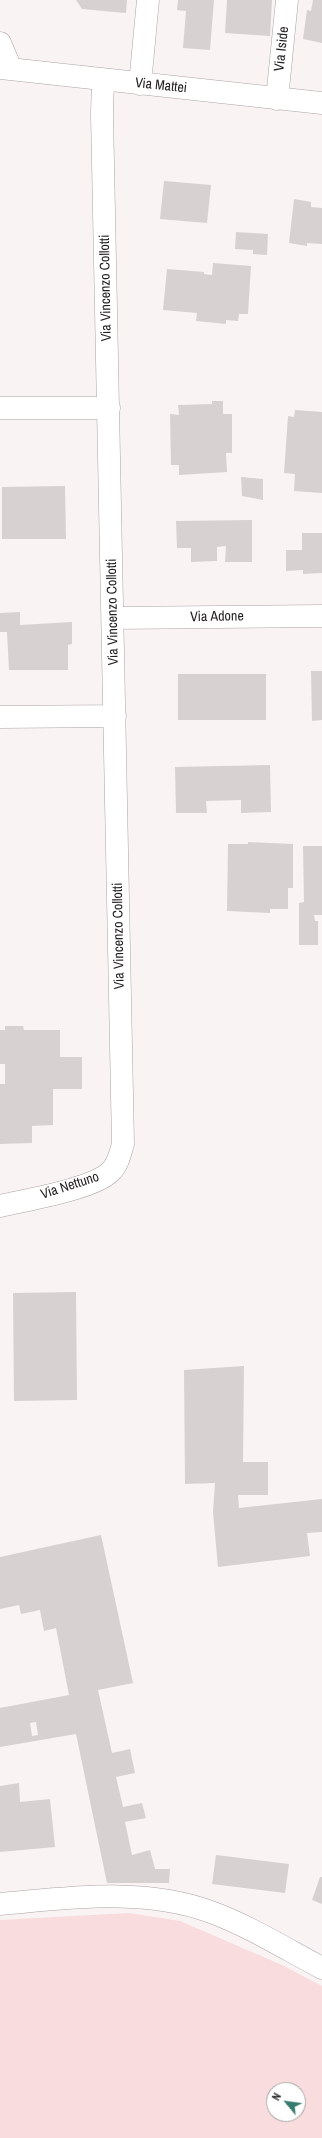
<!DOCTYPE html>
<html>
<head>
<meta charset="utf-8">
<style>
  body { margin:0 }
  #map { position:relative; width:322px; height:2138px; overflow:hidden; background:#faf3f3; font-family:"Archivo Narrow",sans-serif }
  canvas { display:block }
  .north { position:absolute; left:266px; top:2082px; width:40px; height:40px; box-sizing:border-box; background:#fff; border:1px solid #a7a5a5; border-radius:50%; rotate:299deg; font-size:11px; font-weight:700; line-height:16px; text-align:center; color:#221f1f }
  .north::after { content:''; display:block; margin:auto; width:14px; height:18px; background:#377b6f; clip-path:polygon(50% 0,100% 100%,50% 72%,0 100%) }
</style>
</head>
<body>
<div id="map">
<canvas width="322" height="2138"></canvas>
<div class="north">N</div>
</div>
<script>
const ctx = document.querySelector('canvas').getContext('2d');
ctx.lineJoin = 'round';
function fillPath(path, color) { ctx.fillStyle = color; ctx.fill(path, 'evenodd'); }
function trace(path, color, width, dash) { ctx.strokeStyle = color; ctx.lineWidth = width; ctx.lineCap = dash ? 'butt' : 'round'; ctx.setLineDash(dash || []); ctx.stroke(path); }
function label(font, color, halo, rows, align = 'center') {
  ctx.font = font + ' "Archivo Narrow",sans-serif'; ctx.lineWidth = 3; ctx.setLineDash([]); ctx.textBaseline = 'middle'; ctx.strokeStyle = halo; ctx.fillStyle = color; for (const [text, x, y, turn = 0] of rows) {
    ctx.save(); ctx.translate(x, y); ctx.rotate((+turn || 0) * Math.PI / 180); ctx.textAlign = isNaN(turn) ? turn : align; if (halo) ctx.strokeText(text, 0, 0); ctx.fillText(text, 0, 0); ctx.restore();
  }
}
const green = new Path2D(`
  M129 1913 180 1921 282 1965 322 1986V2138H0V1920ZM274 2090H298V2114H274Z`);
const building = new Path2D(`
  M76 0H127L126 13 82 9Z
  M178 0H214L210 50 183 48 186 11 177 10Z
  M227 0H272L270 36 225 33Z
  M313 0H322V43L303 39 307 10 311 11Z
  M164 181 211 185 207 223 160 219Z
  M294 199 311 202V207L322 208V244L307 243V246L289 243Z
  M236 232 268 234 267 255 253 254V250L235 249Z
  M213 263 251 266 248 314H239L238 321 226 320V324L196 321 197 313 163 310 167 269 204 272V274L212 275Z
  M212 401H223V414H232V453H226L227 472 179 475V465H171L170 414 179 415 178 405 212 404Z
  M295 410 322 412V493L294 491 295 474 284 473 288 416 294 417Z
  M241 477 263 479V500L242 496Z
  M65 486 66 539H2V487Z
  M252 520V562H225L226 546 217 547V561L191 562V548H177L176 521Z
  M302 533H322V573L303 574V570L286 571V550H302Z
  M20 612V625L72 622V644L68 645V670H9L7 632H0V613Z
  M311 671H322V720L312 721Z
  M178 674H266V720H178Z
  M270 765 271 812 241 813V800L206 801 207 813H176L175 767Z
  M248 842 293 844V888H288V909H270V913L227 911 228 844H248Z
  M303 846H322V915H314L315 921H318V945H299V903L304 902Z
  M5 1026H23L24 1030H60V1057H82V1089H53V1125L32 1126V1143L0 1144V1084H5V1064H0V1030H5Z
  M76 1292 77 1400 14 1401 13 1293Z
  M244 1366 243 1462H268V1495H238L239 1508 322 1499V1532L307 1533 310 1556 218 1567 213 1512 215 1483 185 1484 184 1370Z
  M101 1535 133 1683 98 1690 112 1753 130 1749 135 1773 116 1777 123 1807 142 1803 146 1818 125 1822 132 1855 150 1850 155 1869H170L169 1883H107L76 1734 0 1747V1708L69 1695 56 1628 44 1631 40 1610 21 1614 19 1605 0 1609V1557ZM36 1722 38 1735 32 1736 30 1723Z
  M19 1783 20 1802 50 1799 55 1847 0 1852V1786Z
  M216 1855 289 1864 285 1893 212 1884Z
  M320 1877H322V1904L312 1900Z`);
const minor = new Path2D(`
  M0 43 11 69
  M0 68 322 103
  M140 84 148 0
  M277 99 287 0
  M0 408H109
  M113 618 322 616
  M0 717 115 716
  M0 1206C25 1200 93 1189 110 1172 118 1165 120 1154 123 1144L102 114 103 80
  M0 1904C70 1898 144 1887 211 1912 249 1926 286 1949 322 1968`);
const streetNames = [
  ["Via Iside",282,49,-84],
  ["Via Mattei",161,86,6],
  ["Via Vincenzo Collotti",106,288,-91],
  ["Via Vincenzo Collotti",113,612,-91],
  ["Via Adone",217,617,-1],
  ["Via Vincenzo Collotti",119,936,-91],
  ["Via Nettuno",70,1186,-18]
];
fillPath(green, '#f8dcde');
fillPath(building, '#d8d1d1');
trace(minor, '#aba4a4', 23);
trace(minor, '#fff', 22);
label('14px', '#221f1f', '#fff', streetNames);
</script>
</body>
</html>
